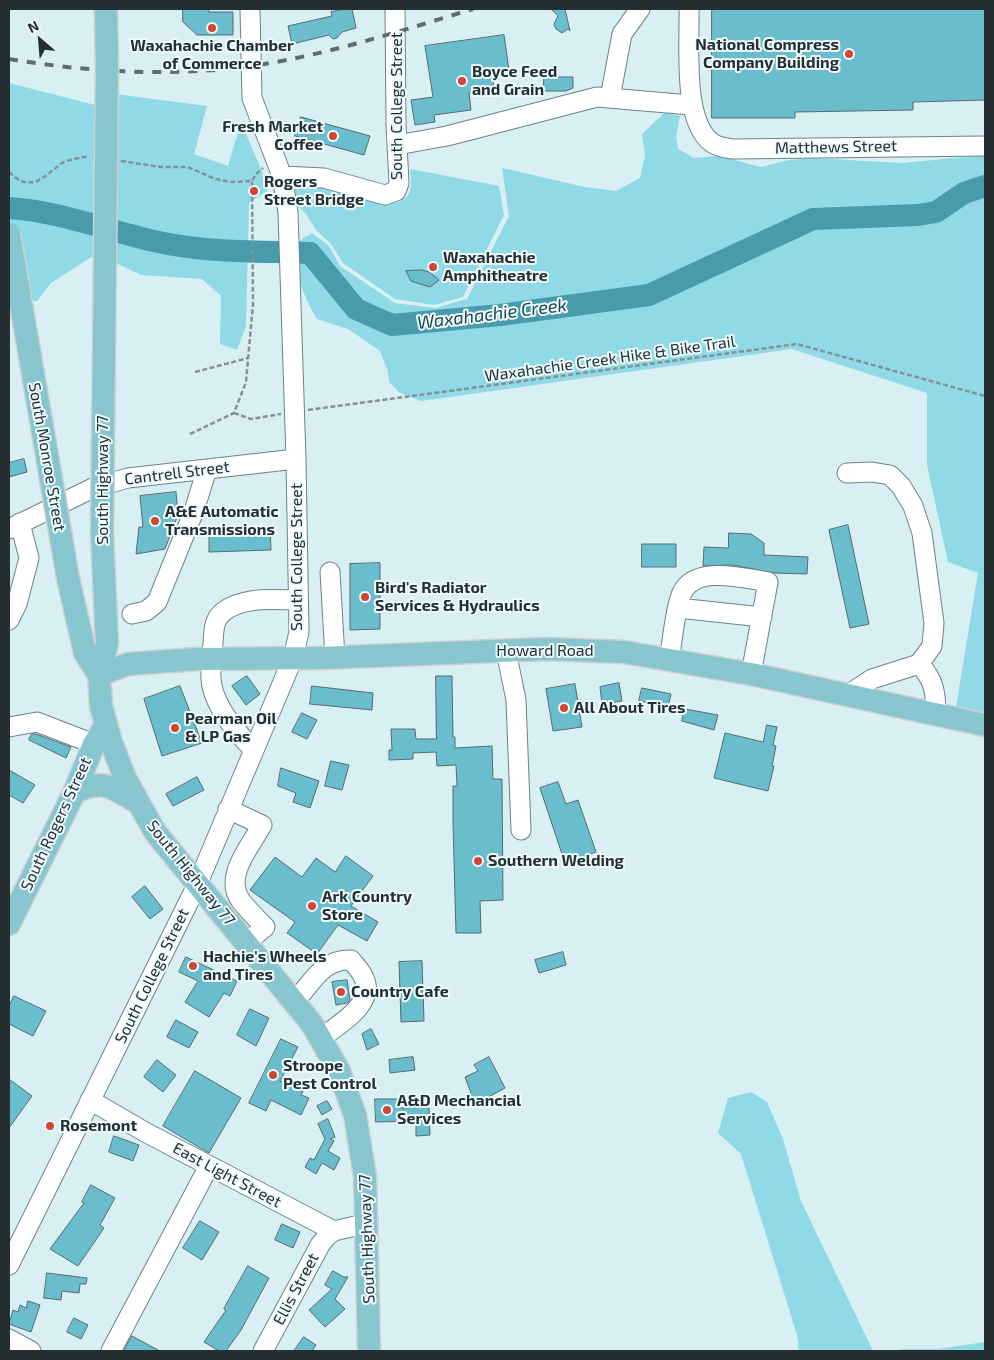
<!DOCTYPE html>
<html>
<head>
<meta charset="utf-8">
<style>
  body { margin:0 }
  #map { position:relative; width:994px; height:1360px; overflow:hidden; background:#d8f0f4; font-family:"Exo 2",sans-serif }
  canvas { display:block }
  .frame { position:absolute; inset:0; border:10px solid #252e30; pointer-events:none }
  .north { position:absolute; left:15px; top:15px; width:50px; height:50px; -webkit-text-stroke:4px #edfbfe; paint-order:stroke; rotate:333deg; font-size:14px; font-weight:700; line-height:20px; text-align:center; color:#252e30 }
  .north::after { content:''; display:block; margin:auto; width:18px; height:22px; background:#252e30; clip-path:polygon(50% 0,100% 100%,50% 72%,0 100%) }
</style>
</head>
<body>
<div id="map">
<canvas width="994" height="1360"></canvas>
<div class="frame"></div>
<div class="north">N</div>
</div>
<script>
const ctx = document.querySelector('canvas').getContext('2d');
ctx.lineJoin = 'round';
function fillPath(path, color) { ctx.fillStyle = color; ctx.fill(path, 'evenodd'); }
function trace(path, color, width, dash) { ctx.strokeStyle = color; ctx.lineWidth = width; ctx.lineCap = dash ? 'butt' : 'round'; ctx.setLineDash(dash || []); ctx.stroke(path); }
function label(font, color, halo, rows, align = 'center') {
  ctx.font = font + ' "Exo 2",sans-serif'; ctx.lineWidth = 4; ctx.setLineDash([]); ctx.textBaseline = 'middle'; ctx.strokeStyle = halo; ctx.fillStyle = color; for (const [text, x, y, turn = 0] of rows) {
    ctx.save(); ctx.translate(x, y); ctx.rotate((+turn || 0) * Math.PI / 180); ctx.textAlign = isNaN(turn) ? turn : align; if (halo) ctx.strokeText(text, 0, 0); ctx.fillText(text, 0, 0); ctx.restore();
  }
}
const green = new Path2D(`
  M9 83 95 105 101 119 115 94 207 106 194 154 228 166 241 122 261 169 267 191 249 203 246 326 237 350 220 344 221 296 202 279 141 275 96 254 51 283 37 301 9 302Z
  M664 113 680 116 676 136 678 149 694 158 719 156 761 167 789 160 813 158 902 163 985 155V726L954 719 978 573 948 562 927 465V393L792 349 421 401 400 393 389 382 388 372 380 351 348 329 317 319C306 302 286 257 302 239 305 236 310 235 312 233L329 246 340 266 395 303 435 308 467 299 509 216 502 168 585 187 616 191 640 178 645 156 642 134Z
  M410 169 499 186 504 215 463 297 434 305 395 299 343 263 331 244 316 230 306 214 292 201 293 190 302 183 319 185 389 204C413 200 412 190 410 169Z
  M751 1092 767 1102 783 1139 801 1201 873 1351H799L797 1335 741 1154 718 1133 728 1098Z
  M985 1342V1351H892L903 1349H938Z`);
const river = new Path2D(`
  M9 208C58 211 105 230 154 241 205 253 258 251 310 253L356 309 392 325 500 315 649 295 813 219 918 215 936 212 964 193 985 186`);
const building = new Path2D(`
  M183 9H209V12H233V35H197L183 22Z
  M346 9H352L356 28 342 32 337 38 333 39 329 35 292 44 288 26 332 16 331 12Z
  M551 9H565L570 31 568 29 562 33 556 29 554 24 558 16Z
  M712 9H985V100L913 102V110L795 112V118H712Z
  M504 35 509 70 492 72 494 89 469 93 471 110 434 115 435 122 415 125 411 100 433 97 425 46Z
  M544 77H573V88L566 91H544Z
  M301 117 370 136 364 155 295 136Z
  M422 270 429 272 439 280 430 287 411 281 406 271Z
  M24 459 27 472 9 477V463Z
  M176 492 178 515 165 549 136 554 139 527H143L140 496Z
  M848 525 869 624 850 628 829 530Z
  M270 528 271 550 209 552V529Z
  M729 533 751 534 764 543V555L808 557 807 574 774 573 732 565 703 566 704 547 728 548Z
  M642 544H676V567H642Z
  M380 563V629L350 630V564Z
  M247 676 260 694 246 705 232 686Z
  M436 676H452L453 737H455V748L492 746 493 779H502L503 900 480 901 481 933H456L453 823V786H457L456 765 437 766 436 752 413 753V759L389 760V750H392L391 729H415L416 739H436Z
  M619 683 622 701 602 704 600 687Z
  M575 684 582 727 553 731 546 689Z
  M180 686 202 743 162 756 144 699Z
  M312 686 373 693 372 710 310 704Z
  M642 688 671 694 668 707 639 701Z
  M685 709 718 715 714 730 682 721Z
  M302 713 317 720 307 739 292 732Z
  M767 725 777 727 773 745 776 746 772 766H774L768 791 714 778 725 733 763 742Z
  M32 734H36L71 747 66 758 29 740Z
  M331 761 349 765 342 790 325 786Z
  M281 768 319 781 310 808 293 802 296 793 278 786Z
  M9 770 35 785 23 803 9 795Z
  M197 777 204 790 173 806 166 794Z
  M558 782 566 804 578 800 596 852 565 863 540 788Z
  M346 856 373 876 351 906 378 922 367 941 338 925 317 954 287 933 295 922 250 890 275 857 302 877 316 858 335 872Z
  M145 886 163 909 150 919 132 897Z
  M563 952 566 965 539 973 535 960Z
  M186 957 237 981 230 996 224 993 209 1017 185 1002 198 981 179 972Z
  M422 961 424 1021 401 1022 399 962Z
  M347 980 350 1000 347 1003 336 1005 332 982Z
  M14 996 46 1011 33 1036 9 1024V1007Z
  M250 1009 269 1018 256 1046 237 1035Z
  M176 1020 198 1032 189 1048 167 1037Z
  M371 1029 379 1044 367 1050 362 1034Z
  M281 1039 298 1047 280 1081 303 1091 301 1095 309 1098 301 1115 271 1100 266 1111 249 1103Z
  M413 1057 415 1070 390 1073 389 1060Z
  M489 1057 505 1088 474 1105 468 1094 471 1093 465 1077 478 1071 474 1065Z
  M157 1060 176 1075 163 1092 144 1077Z
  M195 1071 241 1098 209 1153 163 1126Z
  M9 1079 32 1096 9 1128Z
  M375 1099H399V1108L429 1107 430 1135 416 1136V1121L376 1122Z
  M327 1101 332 1109 322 1115 317 1106Z
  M328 1119 335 1137 330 1139 334 1141 328 1151 340 1158 334 1170 322 1163 316 1174 305 1167 310 1158 314 1160 325 1139 318 1124Z
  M114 1136 139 1145 133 1161 109 1152Z
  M91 1185 115 1198 100 1225 104 1228 78 1266 50 1249 84 1203 82 1202Z
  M200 1221 219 1232 202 1260 183 1248Z
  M282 1224 300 1232 293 1248 275 1240Z
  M248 1266 269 1278 241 1330 226 1351H219L204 1342 226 1310 224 1309Z
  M333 1271 344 1277H348L335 1299 345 1309 325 1327 309 1310 332 1289 325 1285Z
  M47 1273 87 1278 86 1284H80L79 1293 62 1291 61 1300 44 1298Z
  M28 1301 40 1305 31 1332 9 1324 13 1310 18 1312 20 1305 26 1308Z
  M74 1318 88 1325 81 1339 67 1332Z
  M132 1336 160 1351H124Z
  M304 1337 316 1345 312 1351H294Z`);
const path = new Path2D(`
  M121 161 161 167H188L215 179 231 182 252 181 256 174 263 168
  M9 172C31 194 43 177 62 163 69 159 81 158 89 156
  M195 372 248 358
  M308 410 797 344 985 396
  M234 413 251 419 281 414
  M190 434 234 413 246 382 253 304 252 181`);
const minor = new Path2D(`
  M689 9C690 44 682 119 711 142 717 147 726 148 733 149L985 146
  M610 98 622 34 640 9
  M397 145 447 136 597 97 691 105
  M282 176 324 178 385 195 396 191 399 183 396 125 395 9
  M9 529 93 488 128 478 296 459
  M330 572 335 658
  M678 608 762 617
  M132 614 146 611 157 602 194 511 207 469
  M9 620 17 604 29 558 20 523
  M506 651 516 700 521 830
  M669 659C673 639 674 617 680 598 690 563 743 578 768 582L751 674
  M919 664C934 679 936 693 936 715
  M846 696 872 679 919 664 932 646 934 623 922 533 913 506 901 486 890 475 872 472 847 473
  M9 727 37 722 94 744
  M254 750C237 733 217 710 212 686 209 673 212 656 213 643 214 632 213 620 223 612 243 596 275 600 298 600
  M228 809 262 825C250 847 223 877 241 901 248 910 257 919 265 927L247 942
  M295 1001C313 982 322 959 351 960 355 965 360 970 363 976 378 1003 338 1025 321 1038
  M90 1100 145 1132 334 1231 368 1223
  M9 1265 197 885 293 658 299 632 296 459 288 212 282 176 252 98 250 9
  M9 1339 31 1351
  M111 1351 209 1166
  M263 1351 320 1245 327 1236 334 1231`);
const major = new Path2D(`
  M106 9 107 68
  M102 534 107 643 99 675 101 706 111 742 125 778 155 832 312 1024 339 1071 355 1115 365 1176 369 1351
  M68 578 85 653 99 675
  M99 675 128 664 198 659 320 658 546 649 624 652 751 674 985 725
  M74 793C103 778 111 787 137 802
  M9 924 74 793 94 744 106 725`);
const rail = new Path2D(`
  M9 59C88 72 171 77 252 66 327 55 400 31 473 9`);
const majorBridge = new Path2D(`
  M9 234 68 578
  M102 534 107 68`);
const markers = [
  [212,28,5,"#d14533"],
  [849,54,5,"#d14533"],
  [462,81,5,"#d14533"],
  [333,136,5,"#d14533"],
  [254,191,5,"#d14533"],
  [433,267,5,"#d14533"],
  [155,521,5,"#d14533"],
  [365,597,5,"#d14533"],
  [564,708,5,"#d14533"],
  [175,728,5,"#d14533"],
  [478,861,5,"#d14533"],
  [312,906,5,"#d14533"],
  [193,966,5,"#d14533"],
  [341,992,5,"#d14533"],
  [273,1075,5,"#d14533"],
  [387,1110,5,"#d14533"],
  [50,1126,5,"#d14533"]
];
const poiNames = [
  ["National Compress",839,45,"right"],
  ["Company Building",839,63,"right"],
  ["Waxahachie Chamber",212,46,"center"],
  ["of Commerce",212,64,"center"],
  ["Boyce Feed",472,72],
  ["and Grain",472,90],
  ["Fresh Market",323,127,"right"],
  ["Coffee",323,145,"right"],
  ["Rogers",264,182],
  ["Street Bridge",264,200],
  ["Waxahachie",443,258],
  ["Amphitheatre",443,276],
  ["A&E Automatic",165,512],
  ["Transmissions",165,530],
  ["Bird's Radiator",375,588],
  ["Services & Hydraulics",375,606],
  ["All About Tires",574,708],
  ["Pearman Oil",185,719],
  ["& LP Gas",185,737],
  ["Southern Welding",488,861],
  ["Ark Country",322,897],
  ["Store",322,915],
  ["Hachie's Wheels",203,957],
  ["and Tires",203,975],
  ["Country Cafe",351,992],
  ["Stroope",283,1066],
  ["Pest Control",283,1084],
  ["A&D Mechancial",397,1101],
  ["Services",397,1119],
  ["Rosemont",60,1126]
];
const streetNames = [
  ["South College Street",397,106,-90],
  ["Matthews Street",836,147,-1],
  ["Waxahachie Creek Hike & Bike Trail",610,359,-8],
  ["South Monroe Street",47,457,80],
  ["Cantrell Street",177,473,-7],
  ["South Highway 77",103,480,-90],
  ["South College Street",297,557,-90],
  ["Howard Road",545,651],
  ["South Rogers Street",56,824,-65],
  ["South Highway 77",191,873,51],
  ["South College Street",152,976,-64],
  ["East Light Street",227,1175,28],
  ["South Highway 77",367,1239,-92],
  ["Ellis Street",296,1289,-62]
];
const waterNames = [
  ["Waxahachie Creek",492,314,-7]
];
fillPath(green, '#90d9e7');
trace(river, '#479baa', 22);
fillPath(building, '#6abdcc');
trace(building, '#566b6f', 1);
trace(minor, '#6d8388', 21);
trace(major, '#cfd1d1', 25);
trace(path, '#829396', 2.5, [5, 2.5]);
trace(minor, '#fff', 19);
trace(major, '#87c5cf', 22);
trace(rail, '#5f6d70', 4, [9, 9]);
trace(majorBridge, '#cfd1d1', 25, []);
trace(majorBridge, '#87c5cf', 22);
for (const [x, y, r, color] of markers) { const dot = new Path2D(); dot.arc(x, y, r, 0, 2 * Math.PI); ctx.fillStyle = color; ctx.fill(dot); trace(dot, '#edfbfe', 2); }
label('bold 16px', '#252e30', '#edfbfe', poiNames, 'left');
label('16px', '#252e30', '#edfbfe', streetNames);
label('italic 18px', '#1e454b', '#edfbfe', waterNames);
</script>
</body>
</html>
